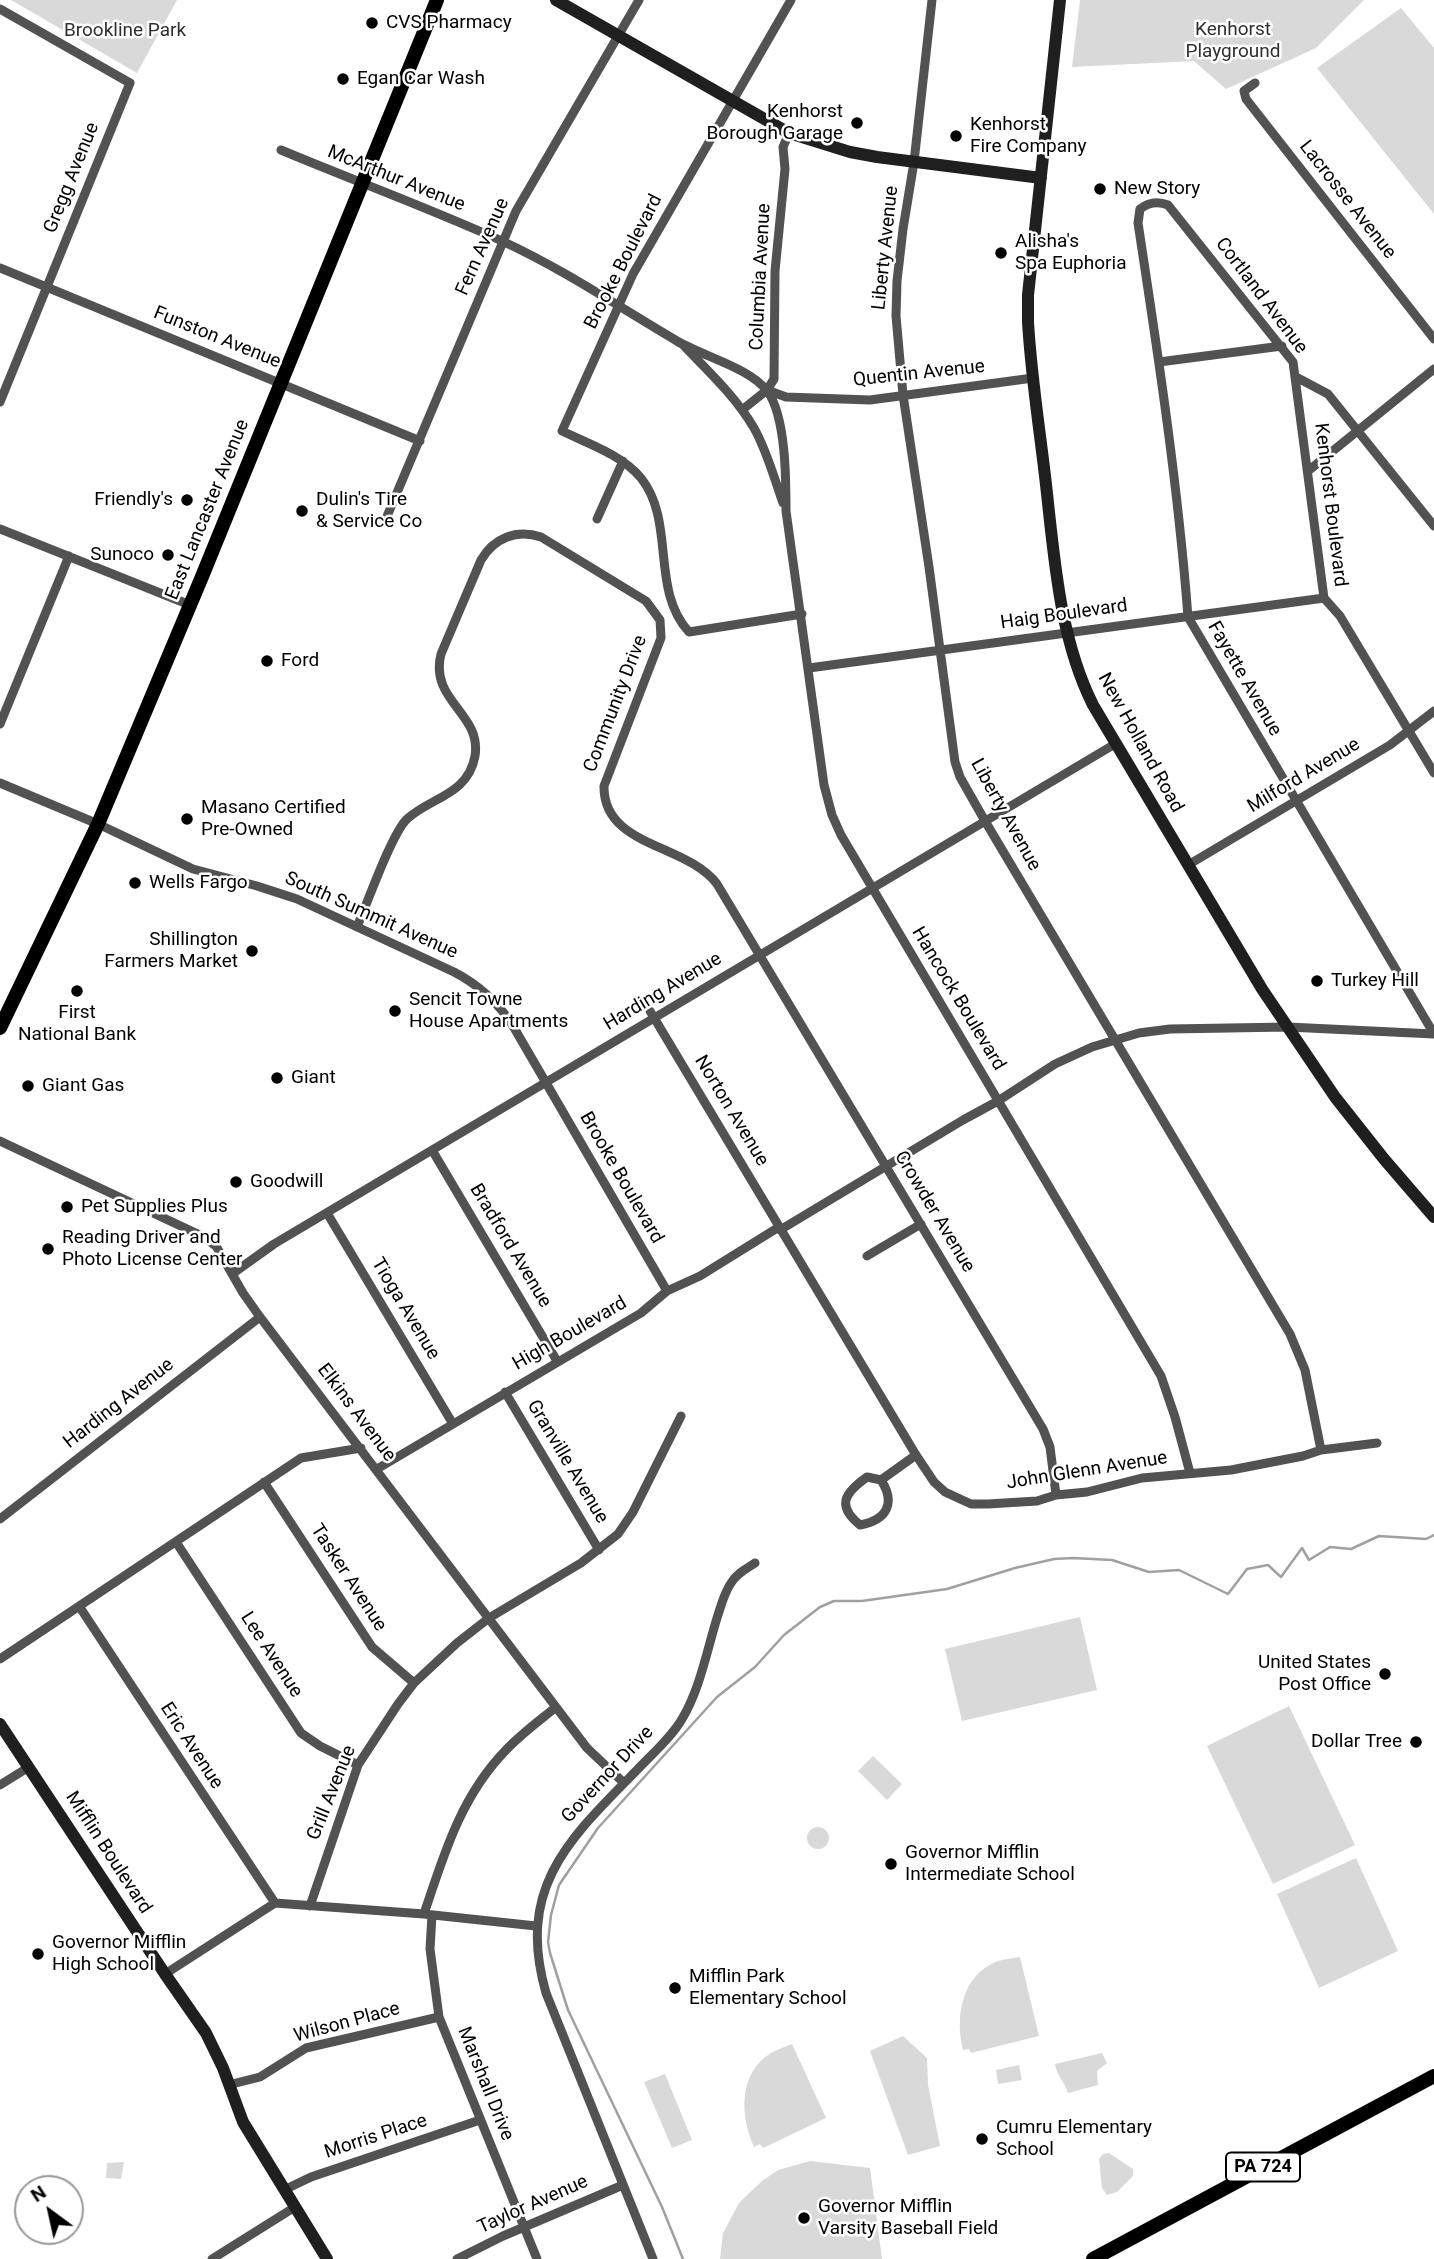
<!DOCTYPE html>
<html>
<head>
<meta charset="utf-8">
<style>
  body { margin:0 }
  #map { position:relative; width:1434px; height:2259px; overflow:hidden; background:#fff; font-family:Roboto,sans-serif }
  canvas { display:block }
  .north { position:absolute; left:14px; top:2175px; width:70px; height:70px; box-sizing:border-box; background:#fff; border:2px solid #999; border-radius:50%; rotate:327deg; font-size:19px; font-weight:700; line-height:28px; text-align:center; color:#000 }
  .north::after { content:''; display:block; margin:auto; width:24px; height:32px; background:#000; clip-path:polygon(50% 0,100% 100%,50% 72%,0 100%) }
</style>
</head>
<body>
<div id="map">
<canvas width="1434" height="2259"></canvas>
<div class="north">N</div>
</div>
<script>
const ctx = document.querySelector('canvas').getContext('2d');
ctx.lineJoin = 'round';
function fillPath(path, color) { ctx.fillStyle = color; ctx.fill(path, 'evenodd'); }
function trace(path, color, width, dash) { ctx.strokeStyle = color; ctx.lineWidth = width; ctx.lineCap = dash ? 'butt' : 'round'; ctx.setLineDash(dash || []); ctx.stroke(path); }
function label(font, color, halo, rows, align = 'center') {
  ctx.font = font + ' Roboto,sans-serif'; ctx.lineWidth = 5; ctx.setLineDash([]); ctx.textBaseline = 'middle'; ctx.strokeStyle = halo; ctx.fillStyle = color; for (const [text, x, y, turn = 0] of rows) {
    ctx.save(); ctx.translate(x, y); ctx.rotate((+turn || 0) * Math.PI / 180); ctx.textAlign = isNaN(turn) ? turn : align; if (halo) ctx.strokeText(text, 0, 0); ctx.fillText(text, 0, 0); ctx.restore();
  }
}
const green = new Path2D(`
  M11 0H177L137 73Z
  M1080 0H1364L1316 48 1226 89 1194 61 1072 67Z
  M1401 8 1434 48V214L1317 68Z
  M1080 1617 1097 1690 962 1721 945 1649Z
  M1289 1706 1355 1845 1273 1884 1207 1746Z
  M873 1756 902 1784 887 1800 858 1771Z
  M807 1838a11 11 0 1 1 22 0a11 11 0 1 1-22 0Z
  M1356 1858 1398 1951 1319 1988 1277 1894Z
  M1020 1957 1039 2036 971 2053 969 2049 963 2050C955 2017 961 1975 998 1961 1005 1959 1013 1958 1020 1957Z
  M903 2036 927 2058 928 2085 940 2146 908 2155 870 2051Z
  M792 2044 826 2118 763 2148 760 2144 754 2147C740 2116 738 2073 771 2053 778 2049 785 2047 792 2044Z
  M1102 2053 1107 2063 1097 2071 1098 2085 1068 2093C1064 2080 1058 2079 1055 2064Z
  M1019 2065 1022 2080 998 2084 996 2070Z
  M665 2074 692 2140 672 2148 644 2082Z
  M1109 2153 1133 2169V2176L1117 2192 1107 2195 1102 2188 1099 2159 1103 2154Z
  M810 2161 870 2168 882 2259H720L723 2233 739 2203 762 2181 778 2170Z
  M124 2162 121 2179 106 2178 107 2163Z`);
const stream = new Path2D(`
  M683 2259 662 2207 568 2010 550 1953 548 1942 551 1915 559 1885 598 1828 717 1697 755 1667 784 1635 820 1607 834 1601H862L947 1589 1015 1568 1054 1559 1073 1558 1112 1560 1149 1572 1179 1570 1228 1594 1247 1569 1268 1565 1281 1577 1302 1548 1309 1560 1330 1547 1351 1549 1379 1536 1426 1539 1434 1535`);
const street = new Path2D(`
  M791 0 633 274 562 431C589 444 622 455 641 478 676 522 650 590 689 632L802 614
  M932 0 914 162 903 229 897 281 896 316 903 395 929 567 955 762 960 777 985 821 1290 1334 1305 1370 1321 1450
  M0 9 130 83 0 402
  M1255 83 1244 91 1246 99 1434 339
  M281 150C355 181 429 208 502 241 563 269 619 307 677 341 702 356 751 368 768 392 786 418 786 480 786 511L824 785 832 815 841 835 1161 1376 1175 1417 1190 1473
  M0 268 420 441
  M684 346C709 372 735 396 754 428 767 451 774 478 783 503
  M1159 362 1282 346
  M1296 377 1328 394 1434 526
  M767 390 786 397 870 400 1033 378
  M742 410 767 390 774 379 775 271 785 169 783 147 789 133
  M1308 471 1434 369
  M597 519 623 461
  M385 521 516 211 639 0
  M0 529 190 605
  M809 668 1324 598
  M0 724 69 556
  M1434 773 1340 616 1324 598 1293 362 1168 205C1158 201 1149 202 1140 209L1138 223C1158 354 1178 485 1188 617L1434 1034
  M0 783 98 824 193 869 257 886 297 899 454 972C479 985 498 1002 513 1026L667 1291
  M1188 865 1390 745 1434 711
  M357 927C367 904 392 833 407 819 431 797 468 795 475 756 482 713 429 701 441 654L481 560C494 538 516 529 541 537L646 601 660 620 661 638 604 786C603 847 686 843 717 884L1043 1429 1050 1447 1056 1495
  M650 1011 916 1455 934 1482 945 1492 971 1504H988L1037 1501 1056 1495 1087 1492 1142 1478 1231 1470 1303 1456 1321 1450 1377 1443
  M0 1141 202 1236 216 1246 243 1293 260 1317 587 1748 624 1783
  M432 1150 557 1361
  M327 1213 453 1424
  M780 1230 963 1120 998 1101 1055 1064 1092 1047 1139 1033 1170 1029 1288 1027 1434 1034
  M867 1256 921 1224
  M232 1274 274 1244 1115 744
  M505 1392 599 1550
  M377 1469 641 1313 667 1291 700 1276 779 1227
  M881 1480C896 1503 887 1520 860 1525 835 1505 846 1492 867 1477L881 1480 916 1455
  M264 1482 372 1647 414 1683
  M0 1519 260 1317
  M176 1542 301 1733 320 1746 358 1765
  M79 1606 275 1903
  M0 1659 301 1458 361 1448
  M0 1785 29 1767
  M310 1906 358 1765 398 1704 414 1683 457 1643 489 1618 581 1563 618 1534 633 1512 681 1416
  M424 1914C444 1854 461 1796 506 1750 521 1734 539 1721 556 1707
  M432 1915 430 1949 439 2017 537 2259
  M165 1974 275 1903 424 1914 536 1926
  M228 2085 260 2077 306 2048 439 2017
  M284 2190 311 2177 480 2120
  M212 2259 295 2207
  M457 2259 503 2236 623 2185
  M653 2259 546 1993C516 1888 568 1840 636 1771 652 1754 671 1738 682 1719 700 1689 707 1650 717 1618 721 1606 724 1593 731 1583 737 1573 746 1569 755 1563`);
const secondary = new Path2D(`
  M556 0 789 133 850 152 877 157 1041 178
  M1060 0 1028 295V322C1031 374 1039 425 1045 476 1054 552 1058 635 1093 705L1262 989 1335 1097 1384 1159 1434 1217
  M0 1724 165 1974 206 2033 223 2068 243 2122 327 2259`);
const primary = new Path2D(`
  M0 1028 98 824 201 579 437 0
  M1093 2259 1434 2076`);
const markers = [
  [372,23,7,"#000"],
  [343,79,7,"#000"],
  [857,123,7,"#000"],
  [956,136,7,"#000"],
  [1100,189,7,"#000"],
  [1001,253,7,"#000"],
  [187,500,7,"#000"],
  [302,511,7,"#000"],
  [168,555,7,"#000"],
  [267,661,7,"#000"],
  [187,819,7,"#000"],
  [135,883,7,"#000"],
  [252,951,7,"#000"],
  [1317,981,7,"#000"],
  [77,991,7,"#000"],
  [395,1011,7,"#000"],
  [277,1078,7,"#000"],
  [28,1086,7,"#000"],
  [236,1182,7,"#000"],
  [67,1207,7,"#000"],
  [48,1249,7,"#000"],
  [1385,1674,7,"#000"],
  [1416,1742,7,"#000"],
  [891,1864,7,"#000"],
  [38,1954,7,"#000"],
  [675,1988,7,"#000"],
  [982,2139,7,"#000"],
  [804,2218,7,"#000"]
];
const shields = [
  [1263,2167,74]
];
const shieldNames = [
  ["PA 724",1263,2167]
];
const poiNames = [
  ["CVS Pharmacy",386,23],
  ["Egan Car Wash",357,79],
  ["Kenhorst",843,112,"right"],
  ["Borough Garage",843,134,"right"],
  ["Kenhorst",970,125],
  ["Fire Company",970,147],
  ["New Story",1114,189],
  ["Alisha's",1015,242],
  ["Spa Euphoria",1015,264],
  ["Friendly's",173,500,"right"],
  ["Dulin's Tire",316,500],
  ["& Service Co",316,522],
  ["Sunoco",154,555,"right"],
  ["Ford",281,661],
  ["Masano Certified",201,808],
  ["Pre-Owned",201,830],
  ["Wells Fargo",149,883],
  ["Shillington",238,940,"right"],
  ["Farmers Market",238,962,"right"],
  ["Turkey Hill",1331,981],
  ["Sencit Towne",409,1000],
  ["House Apartments",409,1022],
  ["First",77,1013,"center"],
  ["National Bank",77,1035,"center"],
  ["Giant",291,1078],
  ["Giant Gas",42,1086],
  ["Goodwill",250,1182],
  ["Pet Supplies Plus",81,1207],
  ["Reading Driver and",62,1238],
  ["Photo License Center",62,1260],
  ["United States",1371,1663,"right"],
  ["Post Office",1371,1685,"right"],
  ["Dollar Tree",1402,1742,"right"],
  ["Governor Mifflin",905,1853],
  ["Intermediate School",905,1875],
  ["Governor Mifflin",52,1943],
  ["High School",52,1965],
  ["Mifflin Park",689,1977],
  ["Elementary School",689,1999],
  ["Cumru Elementary",996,2128],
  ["School",996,2150],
  ["Governor Mifflin",818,2207],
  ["Varsity Baseball Field",818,2229]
];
const parkNames = [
  ["Kenhorst",1233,30],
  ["Playground",1233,52],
  ["Brookline Park",125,31]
];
const streetNames = [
  ["Gregg Avenue",72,178,-68],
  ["McArthur Avenue",396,179,22],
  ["Lacrosse Avenue",1347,200,52],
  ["Fern Avenue",483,247,-66],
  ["Liberty Avenue",886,248,-84],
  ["Brooke Boulevard",624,262,-63],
  ["Columbia Avenue",761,277,-87],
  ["Cortland Avenue",1261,296,53],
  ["Funston Avenue",217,338,22],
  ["Quentin Avenue",919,374,-6],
  ["Kenhorst Boulevard",1330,505,83],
  ["East Lancaster Avenue",208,510,-68],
  ["Haig Boulevard",1064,615,-8],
  ["Fayette Avenue",1244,679,60],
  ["Community Drive",616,704,-69],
  ["New Holland Road",1140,743,61],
  ["Milford Avenue",1304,776,-31],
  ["Liberty Avenue",1005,815,61],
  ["South Summit Avenue",371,916,24],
  ["Harding Avenue",663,992,-31],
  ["Hancock Boulevard",958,999,59],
  ["Norton Avenue",731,1111,59],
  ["Brooke Boulevard",621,1178,60],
  ["Crowder Avenue",934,1212,59],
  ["Bradford Avenue",510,1246,59],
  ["Tioga Avenue",405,1309,59],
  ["High Boulevard",570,1334,-30],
  ["Harding Avenue",119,1404,-38],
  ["Elkins Avenue",356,1413,53],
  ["Granville Avenue",567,1462,59],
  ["John Glenn Avenue",1087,1471,-9],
  ["Tasker Avenue",348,1578,57],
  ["Lee Avenue",271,1655,57],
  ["Eric Avenue",191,1746,57],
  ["Governor Drive",608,1775,-47],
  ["Grill Avenue",332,1793,-68],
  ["Mifflin Boulevard",108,1853,57],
  ["Wilson Place",347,2023,-15],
  ["Marshall Drive",485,2084,68],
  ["Morris Place",376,2137,-18],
  ["Taylor Avenue",533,2205,-24]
];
fillPath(green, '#d9d9d9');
trace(stream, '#a0a0a0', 2.5);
trace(street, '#525252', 9);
trace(secondary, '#1f1f1f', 12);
trace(primary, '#000', 14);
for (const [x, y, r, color] of markers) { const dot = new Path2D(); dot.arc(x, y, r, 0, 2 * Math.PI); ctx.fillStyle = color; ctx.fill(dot); trace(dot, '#fff', 2.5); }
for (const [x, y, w] of shields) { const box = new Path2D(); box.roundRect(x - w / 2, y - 14.5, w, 29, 5); ctx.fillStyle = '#fff'; ctx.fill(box); trace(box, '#000', 2); }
label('bold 18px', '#000', null, shieldNames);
label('19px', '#000', '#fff', poiNames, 'left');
label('19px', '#303030', '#fff', parkNames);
label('19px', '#000', '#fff', streetNames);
</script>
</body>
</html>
